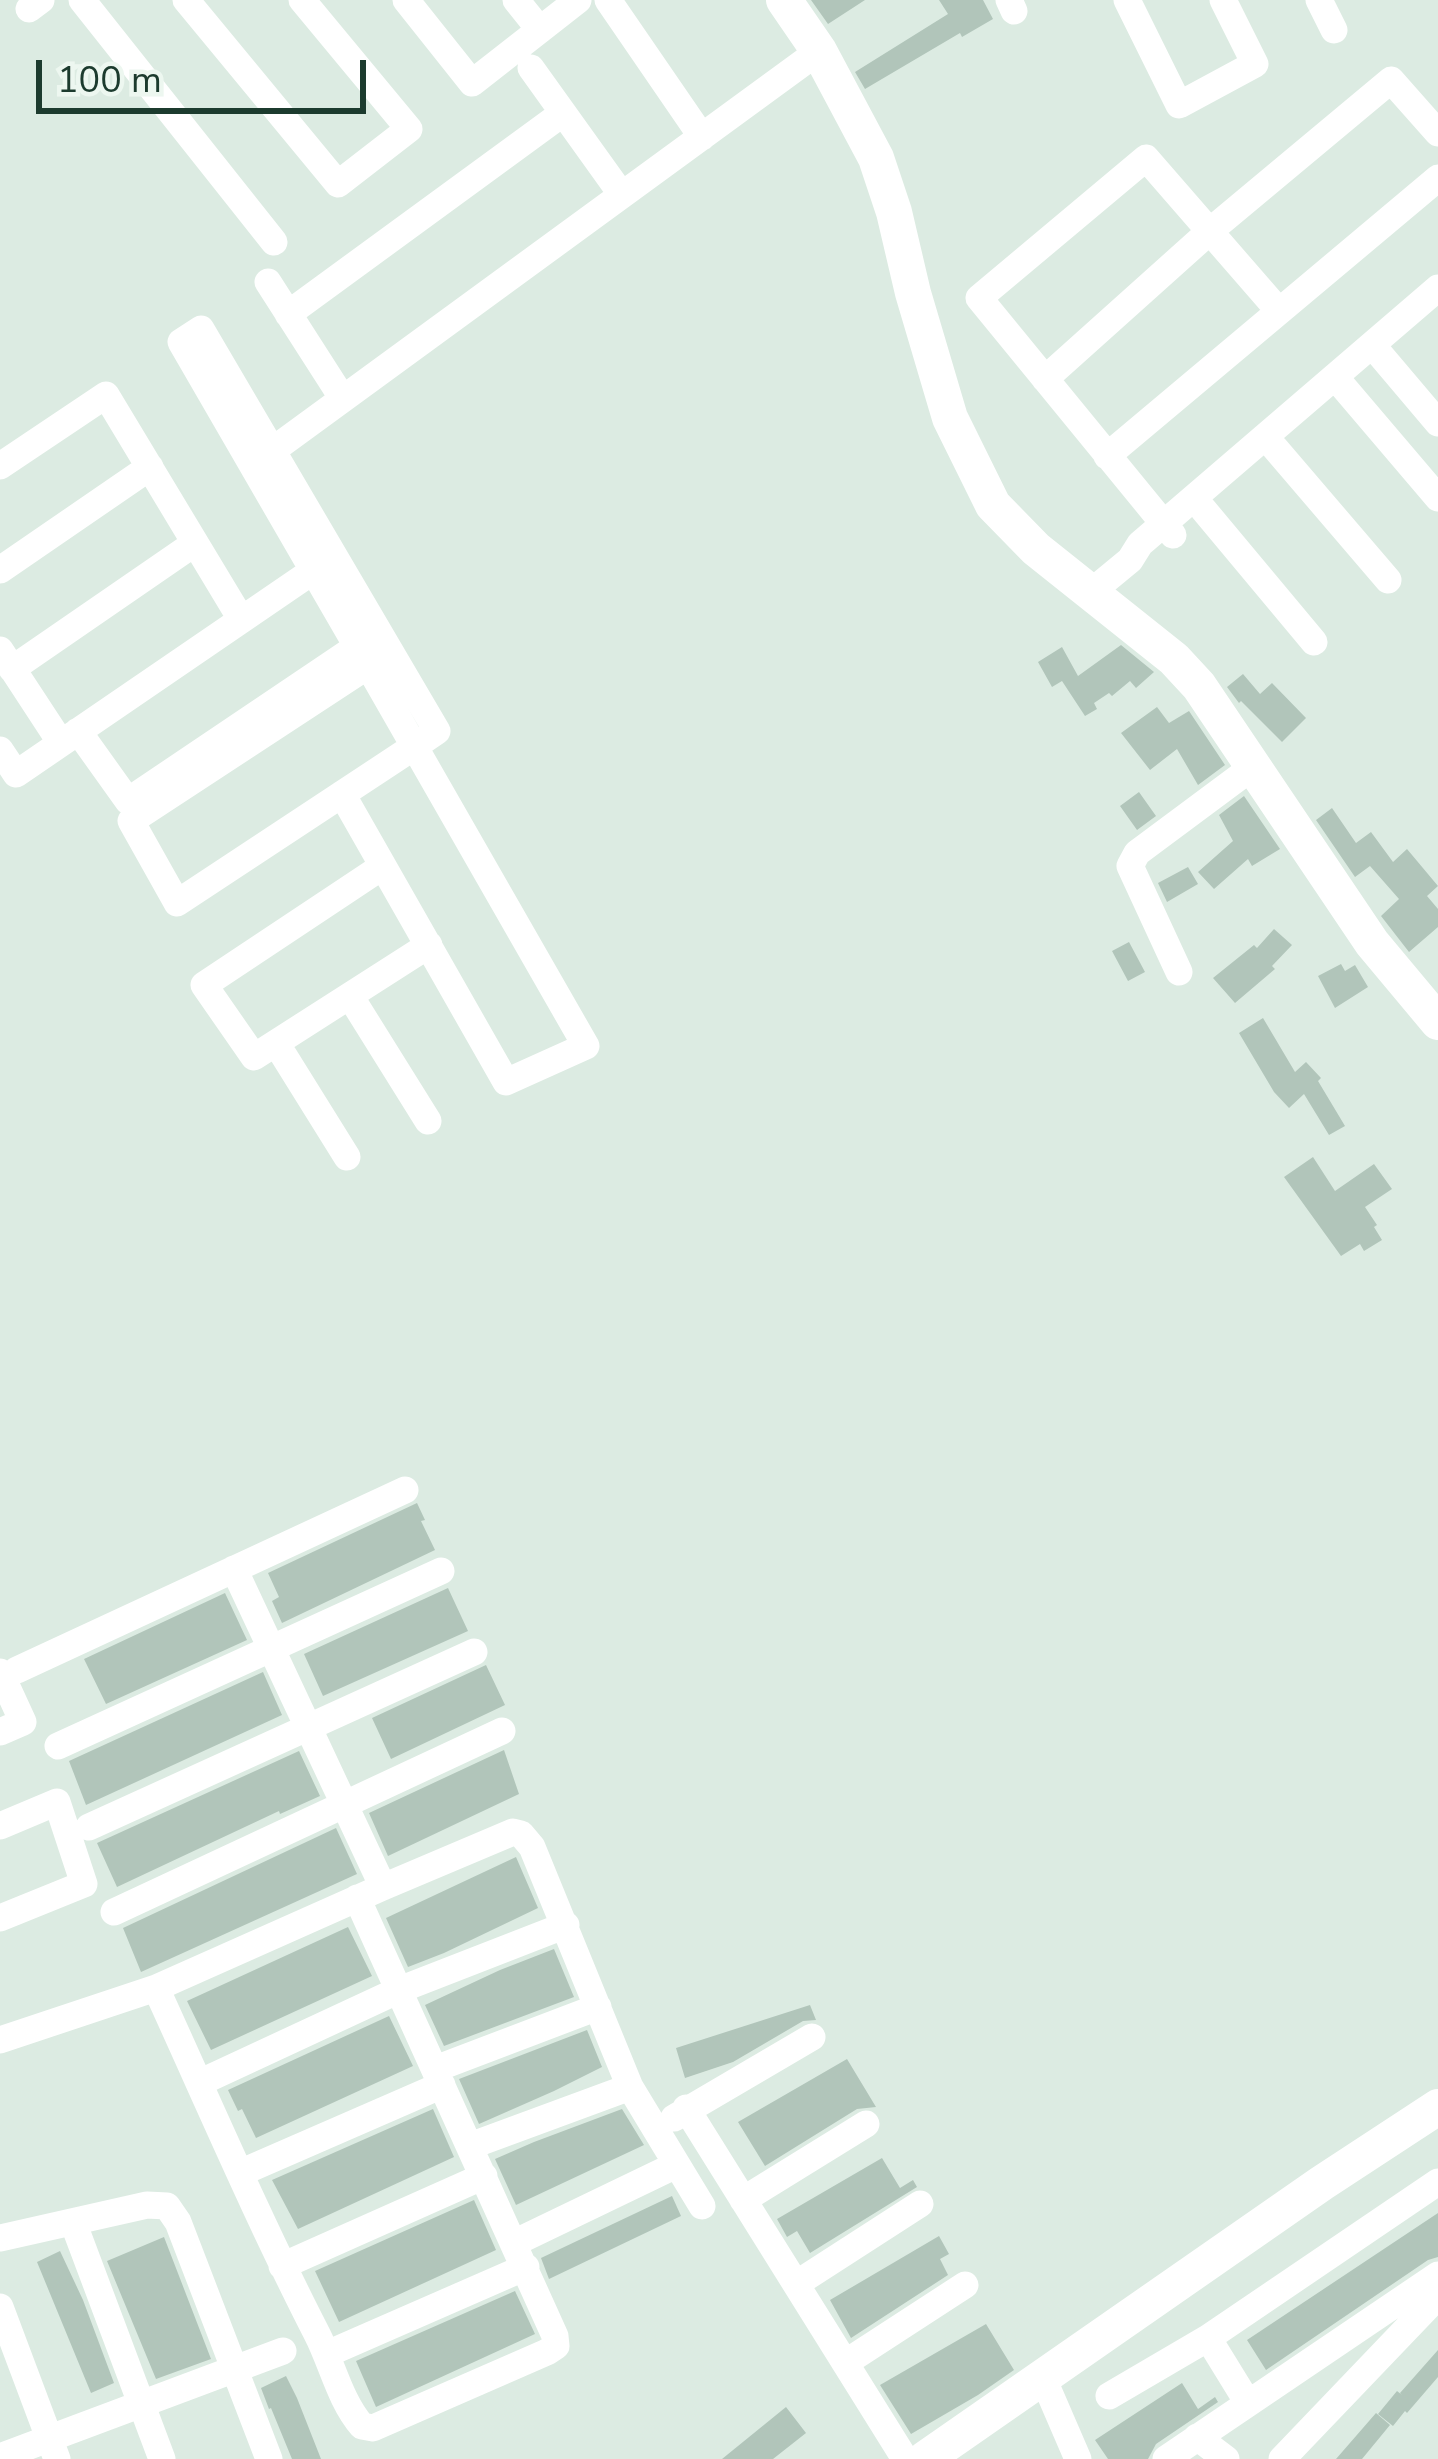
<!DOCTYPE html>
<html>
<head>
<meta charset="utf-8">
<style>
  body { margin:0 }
  #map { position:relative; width:1438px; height:2459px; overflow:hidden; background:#dcebe2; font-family:"Nunito Sans",sans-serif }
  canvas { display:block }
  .scale { position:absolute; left:36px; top:60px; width:330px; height:54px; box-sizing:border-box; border:6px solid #1c3b2e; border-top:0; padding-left:15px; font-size:36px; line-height:42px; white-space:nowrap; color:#1c3b2e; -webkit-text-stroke:9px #edf7f0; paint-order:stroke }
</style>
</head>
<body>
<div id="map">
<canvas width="1438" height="2459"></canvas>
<div class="scale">100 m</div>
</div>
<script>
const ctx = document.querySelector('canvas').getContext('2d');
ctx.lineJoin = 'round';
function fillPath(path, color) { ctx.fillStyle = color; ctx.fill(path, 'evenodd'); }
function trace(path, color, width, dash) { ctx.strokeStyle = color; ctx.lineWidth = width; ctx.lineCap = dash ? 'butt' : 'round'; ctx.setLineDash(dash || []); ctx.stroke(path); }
const building = new Path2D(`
  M811 0H865L828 24Z
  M939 0H983L993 19 962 37 960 33 865 89 855 72 948 14Z
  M1121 645 1154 672 1136 688 1130 681 1112 696 1109 693 1094 703 1097 709 1085 716 1062 681 1052 687 1038 662 1062 647 1078 676Z
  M1243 674 1260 694 1272 683 1306 718 1282 742 1241 701 1239 703 1227 687Z
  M1157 707 1169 723 1189 711 1225 765 1198 785 1177 749 1150 770 1121 733Z
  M1139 792 1156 816 1137 830 1120 806Z
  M1244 796 1280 849 1252 866 1248 859 1214 889 1198 872 1233 841 1219 815Z
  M1332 808 1356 843 1371 832 1393 862 1407 849 1438 886 1427 896 1438 909V927L1409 952 1381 916 1399 899 1370 866 1355 877 1316 820Z
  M1188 867 1198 884 1167 902 1158 883Z
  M1274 929 1292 945 1272 966 1275 969 1235 1003 1213 978 1254 945 1257 948Z
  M1129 942 1145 972 1128 981 1112 951Z
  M1341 964 1345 971 1355 965 1368 987 1335 1008 1318 976Z
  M1263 1018 1295 1072 1306 1062 1321 1078 1318 1081 1345 1126 1329 1135 1304 1094 1289 1108 1274 1092 1239 1033Z
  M1313 1157 1335 1191 1374 1164 1392 1189 1365 1207 1377 1225 1374 1227 1382 1240 1364 1251 1360 1244 1341 1256 1284 1177Z
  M417 1503 425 1520 421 1521 435 1550 282 1623 272 1601 279 1597 268 1573Z
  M448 1588 468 1631 323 1696 304 1654Z
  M225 1593 247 1640 106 1704 84 1659Z
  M486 1665 505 1705 391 1759 372 1718Z
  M263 1672 282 1715 86 1805 69 1761Z
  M504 1750 519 1794 388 1856 369 1813Z
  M299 1751 320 1796 280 1814 279 1811 117 1887 97 1843Z
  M336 1828 357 1874 141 1972 123 1928Z
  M516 1857 538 1908 444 1953 408 1967 386 1918Z
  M348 1927 372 1976 211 2050 187 2001Z
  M554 1949 574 1997 444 2046 425 2005 500 1970Z
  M810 2005 816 2020 803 2021 733 2062 685 2078 676 2048Z
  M389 2016 413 2066 256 2138 242 2109 238 2111 228 2090Z
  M587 2030 602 2067 554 2091 479 2124 459 2079Z
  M847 2059 876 2107 857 2109 765 2166 738 2122Z
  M433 2109 454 2157 298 2229 272 2180Z
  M622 2109 644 2145 516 2205 495 2159 534 2142Z
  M882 2158 900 2188 913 2180 917 2187 810 2253 797 2231 787 2237 777 2219Z
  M672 2196 681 2216 549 2279 541 2258Z
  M474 2200 496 2250 339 2322 315 2271Z
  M1438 2213V2257L1428 2260 1266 2370 1247 2340Z
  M939 2236 949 2254 940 2259 948 2275 851 2338 830 2300Z
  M164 2237 211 2359 156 2379 107 2261Z
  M60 2251 83 2300 114 2383 91 2393 37 2262Z
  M515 2291 535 2334 376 2407 356 2361Z
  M986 2324 1014 2370 978 2395 911 2434 880 2385Z
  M1438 2350V2377L1407 2413 1405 2411 1393 2426 1378 2414 1397 2391 1402 2395 1400 2393Z
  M286 2376 297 2398 321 2459H292L271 2408 269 2409 261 2388Z
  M1182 2383 1198 2409 1215 2397 1218 2402 1156 2444 1148 2459H1108L1095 2440Z
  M786 2407 806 2433 773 2459H722Z
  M1376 2413 1390 2425 1362 2459H1336Z`);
const street = new Path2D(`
  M82 0 274 242
  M186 0 338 184 409 129 302 0
  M406 0 472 83 578 0
  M516 0 540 30
  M608 0 702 137
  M1009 0 1014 11
  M1127 0 1179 105 1255 64 1223 0
  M1319 0 1334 30
  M29 9 41 0
  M531 68 622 195
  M268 282 343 399
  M288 314 563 113
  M1372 345 1438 423
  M1335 377 1438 498
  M1045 379 1210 231 1391 80 1438 133
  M1275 448 1388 580
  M273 450 819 51
  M1107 456 1438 178
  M0 466 106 395 241 619
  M1203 509 1314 642
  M1173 535 979 298 1146 158 1279 311
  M0 570 150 467
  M1090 593 1130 560 1140 544 1438 288
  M0 650 61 743
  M12 669 195 543
  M78 731 128 801 370 638
  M0 750 16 774 326 562
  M342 794 506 1082 586 1046C452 811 317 576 181 342L201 329 437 731 415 746 177 903 131 821 369 665
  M383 866 204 985 254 1057 429 945
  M1179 972 1130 866 1137 853 1254 766
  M350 996 428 1121
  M276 1043 347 1157
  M234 1569 383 1887
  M17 1670 405 1490
  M0 1672 23 1722 0 1732
  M58 1746 441 1571
  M0 1826 57 1802 84 1884 0 1918
  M89 1827 474 1652
  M114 1912 502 1731
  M156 1988C209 2104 259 2221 317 2334 332 2363 340 2401 362 2426L373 2428 547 2352 556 2346 555 2336 357 1898
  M0 2040 156 1988 383 1887 513 1832 521 1834 532 1847 630 2087 702 2206
  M435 2069 598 2007
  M199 2083 399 1990 566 1925
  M686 2108 905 2459
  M674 2118 812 2037
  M470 2146 630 2087
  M240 2173 442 2085
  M743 2200 866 2124
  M73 2222 162 2459
  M0 2238 147 2205 167 2206 178 2222 269 2459
  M514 2243 676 2165
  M282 2266 484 2176
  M796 2284 920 2204
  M0 2307 57 2459
  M1208 2338 1248 2403
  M327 2354 526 2267
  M845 2363 965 2285
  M1043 2378 1078 2459
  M1109 2396 1208 2338 1438 2182
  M1197 2437 1226 2459
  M0 2457 283 2351
  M1166 2459 1438 2275
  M1282 2459 1438 2296`);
const secondary = new Path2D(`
  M784 0 819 51 876 158 894 212 913 293 950 418 993 505 1036 549 1174 659 1199 686 1372 943 1438 1022
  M925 2459 1322 2183 1438 2107`);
fillPath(building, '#b1c5ba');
trace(street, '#fff', 27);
trace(secondary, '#fff', 36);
</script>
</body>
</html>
